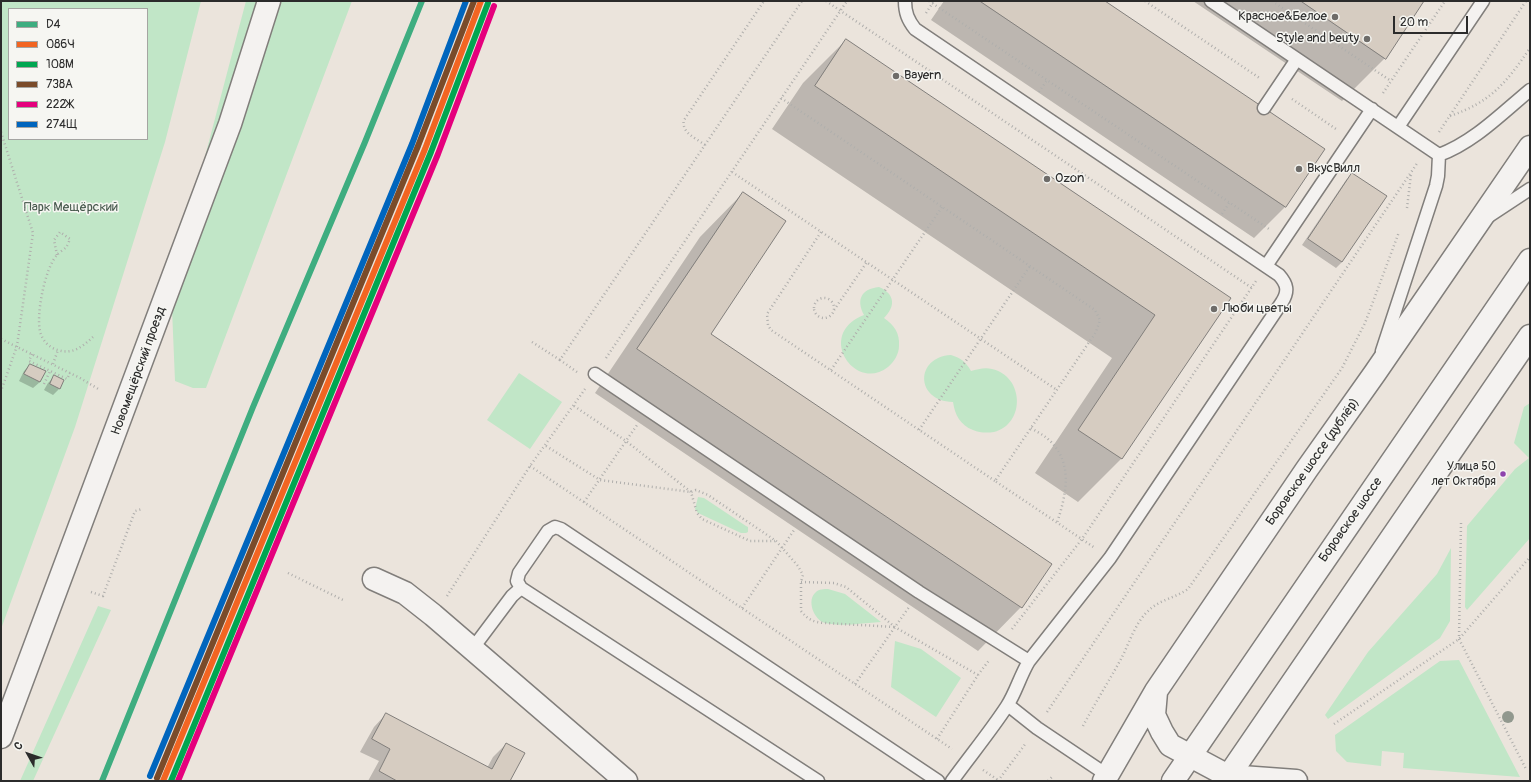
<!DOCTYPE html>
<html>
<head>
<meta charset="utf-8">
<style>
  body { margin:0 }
  #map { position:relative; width:1531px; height:782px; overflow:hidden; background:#ebe4dc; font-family:Pangolin,sans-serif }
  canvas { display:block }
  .frame { position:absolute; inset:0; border:2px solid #2b2b2b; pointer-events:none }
  .legend { position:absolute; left:8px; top:8px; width:140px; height:132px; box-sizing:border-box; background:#f6f6f2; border:1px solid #a5a5a2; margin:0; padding:5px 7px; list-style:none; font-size:12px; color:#2b2b2b }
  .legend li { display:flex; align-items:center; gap:8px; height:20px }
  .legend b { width:20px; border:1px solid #a5a5a2 }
  .north { position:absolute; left:8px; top:734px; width:40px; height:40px; -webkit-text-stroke:3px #f6f6f2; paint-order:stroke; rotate:310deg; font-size:11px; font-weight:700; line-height:16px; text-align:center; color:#2b2b2b }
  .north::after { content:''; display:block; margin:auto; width:14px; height:18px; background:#2b2b2b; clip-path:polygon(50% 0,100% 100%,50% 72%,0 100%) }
  .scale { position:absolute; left:1393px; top:16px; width:75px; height:18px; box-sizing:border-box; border:2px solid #2b2b2b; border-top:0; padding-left:5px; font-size:12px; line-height:14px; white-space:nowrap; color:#2b2b2b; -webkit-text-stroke:3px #f6f6f2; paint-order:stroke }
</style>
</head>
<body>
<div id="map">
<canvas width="1531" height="782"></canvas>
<div class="frame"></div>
<ul class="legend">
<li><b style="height:5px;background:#3ead80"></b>D4</li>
<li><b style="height:5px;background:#f26522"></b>086Ч</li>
<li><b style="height:5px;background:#00a651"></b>108М</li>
<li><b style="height:5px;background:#7a4b2a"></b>738А</li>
<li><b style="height:5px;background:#e5007d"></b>222Ж</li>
<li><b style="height:5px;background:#0065bd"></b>274Щ</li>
</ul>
<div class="north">С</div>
<div class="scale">20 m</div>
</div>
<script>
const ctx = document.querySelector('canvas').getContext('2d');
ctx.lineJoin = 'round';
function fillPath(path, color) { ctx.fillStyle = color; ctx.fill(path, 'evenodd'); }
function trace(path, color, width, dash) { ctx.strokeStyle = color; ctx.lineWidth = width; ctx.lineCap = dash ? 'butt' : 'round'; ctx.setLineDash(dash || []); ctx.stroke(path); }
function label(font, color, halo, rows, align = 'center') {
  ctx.font = font + ' Pangolin,sans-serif'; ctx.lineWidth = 3; ctx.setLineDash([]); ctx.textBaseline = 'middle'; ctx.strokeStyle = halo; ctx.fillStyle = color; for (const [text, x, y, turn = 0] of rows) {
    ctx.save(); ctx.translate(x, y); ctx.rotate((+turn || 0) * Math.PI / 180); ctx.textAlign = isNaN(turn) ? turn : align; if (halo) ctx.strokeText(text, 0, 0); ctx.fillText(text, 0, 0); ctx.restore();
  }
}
const green = new Path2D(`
  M1 1H201L165 142 75 427 1 629ZM9 9H147V139H9Z
  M246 1H352L206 388H193L175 381 172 309 198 183Z
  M879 287C895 294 896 306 884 318 894 325 900 333 899 346 899 354 894 362 888 367 855 393 815 334 864 315 856 300 861 289 879 287Z
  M951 355C961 358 966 362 971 371 978 369 985 367 992 369 1024 376 1026 424 994 432 987 433 980 433 973 430 960 425 955 415 953 402 915 401 915 357 951 355Z
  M519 373 562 402 530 449 487 420Z
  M1530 403V538L1467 610 1465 607 1467 526 1515 469 1529 458 1514 443 1524 407Z
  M698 497 704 498 746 526 748 527V532L746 533H741L698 513 695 509Z
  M1451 548 1450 621 1440 638 1328 719 1325 715 1368 652 1437 574Z
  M828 589 845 594 881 622C863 623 843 627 825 623 814 620 806 600 816 592 819 589 824 589 828 589Z
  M98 606 111 610 33 781H20Z
  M895 641 921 649 961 678 936 717 891 687Z
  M1459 660 1520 777 1403 768 1404 753 1382 751 1381 766 1347 762 1336 751 1335 735 1440 661Z`);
const shadow = new Path2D(`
  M944 1H1103L1286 206 1254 238 931 20Z
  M1193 1H1423L1385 58 1342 101Z
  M846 40 1230 298 1121 459 1078 502 1035 473 1112 358 772 129 803 83Z
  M1352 174 1342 262 1336 268 1302 245 1346 180Z
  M743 193 709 334 1050 564 1021 607 978 651 595 393 700 237Z
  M30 365 40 382 33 388 19 381 24 371Z
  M54 377 62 381 59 389 53 395 44 390 48 383Z
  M386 714 487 768 493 757 506 744 509 781H368L379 761 360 752 374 727Z`);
const building = new Path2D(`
  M980 1H1105L1325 149 1286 207Z
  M1301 1H1424L1386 59Z
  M846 39 1231 298 1122 459 1078 430 1155 315 815 86Z
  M1352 173 1387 196 1342 262 1308 239Z
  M743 192 786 221 711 334 1052 564 1022 608 637 349Z
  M30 364 46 371 40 382 24 374Z
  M54 375 64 380 60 389 50 384Z
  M386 713 492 769 506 743 525 753 510 781H397L379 771 390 749 372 739Z`);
const path = new Path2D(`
  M826 1 1252 288
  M929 1 1269 229
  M1145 1 1261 79
  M1272 1 1391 81
  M926 13 934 1
  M1039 92 1047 80
  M1383 93 1445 1
  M781 98 1095 310 1100 320 1096 332 995 481 1095 548
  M1292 99 1336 129
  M1450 116C1491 102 1506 83 1530 48
  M1 132 33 233 17 346 1 391
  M1439 132 1526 1
  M705 145C696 138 681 133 684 120L764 1
  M732 172 1057 390
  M1407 208 1411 174
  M1222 214 1229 203
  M821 232 767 314 768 325 771 330 995 481
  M57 255 54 240 60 232 70 239C69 241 68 245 66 247 64 250 59 252 57 255 45 268 36 314 40 331 42 340 49 348 58 350 73 355 83 346 93 337
  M814 308a10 10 0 1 1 20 0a10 10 0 1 1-20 0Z
  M834 310 867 262
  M1 339 80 378 100 390
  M532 342 560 360
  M32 354 29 361 67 379 70 373
  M606 358 847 1
  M53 364 58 350
  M831 370 942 207
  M577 372 560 360 802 1
  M44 384 50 371
  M574 406 626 441 691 492 697 513 702 519 750 541H775
  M1031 428C1037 432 1044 435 1049 440 1074 463 1066 495 1057 523
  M919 430 1030 266
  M546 446 600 480 691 492 696 490 708 495 776 541 798 566 803 575 801 582V611C808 620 814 622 824 623L895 627
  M530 466 952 749
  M584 502 637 425
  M1461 523 1459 639 1526 769
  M288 573 343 600
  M801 582 834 583 846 587 895 627 978 675
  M91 592 103 596 135 511 142 509
  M447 596 530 466 585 389
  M742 608 794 530
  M1012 629 1082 539 1256 281
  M855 684 909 607
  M1047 712 1418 162
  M1334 724 1459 639 1530 557
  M1083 726C1095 703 1109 681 1121 659 1129 644 1135 623 1148 611 1159 600 1175 598 1188 589L1342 368 1365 323 1399 232
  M937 739 978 675 990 659
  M983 770 998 780
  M998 781 1026 743
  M1048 781 1053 776`);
const service = new Path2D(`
  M905 1C905 13 908 20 915 29L1279 275C1287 284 1289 291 1282 302L1110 558 1029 661C1020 676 1016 692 1007 706 990 732 970 756 952 781
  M1211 1 1439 155
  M1264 108 1297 59
  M1398 127 1483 1
  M1439 155C1474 142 1501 114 1530 90
  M1489 216 1530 189
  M1266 266 1372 109
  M1382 351 1436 186 1438 176 1439 155
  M595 374 919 592 1029 661
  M473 648 512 596 521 588
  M1008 705 1037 728 1107 775
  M818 781 521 588 517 581 519 573 548 531 555 527 561 529 938 781`);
const minor = new Path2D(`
  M374 579 405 593 433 615 626 781`);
const tertiary = new Path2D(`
  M1156 692 1154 715 1162 732 1170 745 1228 776 1296 781
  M1 737 230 124 269 1
  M1104 781 1156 691 1307 469 1375 373 1530 147`);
const primary = new Path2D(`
  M1173 781 1530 260
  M1225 781 1530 336`);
const rail1 = new Path2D(`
  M102 781 253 407 365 142 422 1`);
const rail2 = new Path2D(`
  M163 781 425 149 481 1`);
const rail3 = new Path2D(`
  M171 781 431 152 488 3`);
const rail4 = new Path2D(`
  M157 778 418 146 474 1`);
const rail5 = new Path2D(`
  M178 781 438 154 494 6`);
const rail6 = new Path2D(`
  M150 776 412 144 466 1`);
const trees = [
  [1508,717]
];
const markers = [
  [1335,17,4,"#6e6c69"],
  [1367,39,4,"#6e6c69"],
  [896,76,4,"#6e6c69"],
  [1299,169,4,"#6e6c69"],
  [1047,179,4,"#6e6c69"],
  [1214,309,4,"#6e6c69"],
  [1503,474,3.5,"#8e44ad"]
];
const busNames = [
  ["Улица 50",1496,467],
  ["лет Октября",1496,482]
];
const poiNames = [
  ["Красное&Белое",1327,17,"right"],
  ["Style and beuty",1359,39,"right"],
  ["Bayern",904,76],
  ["ВкусВилл",1307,169],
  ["Ozon",1055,179],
  ["Люби цветы",1222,309]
];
const parkNames = [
  ["Парк Мещёрский",71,208]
];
const streetNames = [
  ["Новомещёрский проезд",139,371,-70],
  ["Боровское шоссе (дублёр)",1313,462,-55],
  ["Боровское шоссе",1351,520,-55]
];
fillPath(green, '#c1e6c7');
fillPath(shadow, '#0003');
fillPath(building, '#d6ccc1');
trace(building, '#817e7b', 1);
trace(service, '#817e7b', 15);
trace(minor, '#817e7b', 25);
trace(tertiary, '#817e7b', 25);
trace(primary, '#817e7b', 25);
trace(path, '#afaeac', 2.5, [1, 3]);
trace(service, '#f4f2f0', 12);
trace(minor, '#f4f2f0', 22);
trace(tertiary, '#f4f2f0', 22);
trace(primary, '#f4f2f0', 22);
trace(rail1, '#3ead80', 6);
trace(rail2, '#f26522', 6);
trace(rail3, '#00a651', 6);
trace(rail4, '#7a4b2a', 6);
trace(rail5, '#e5007d', 6);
trace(rail6, '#0065bd', 6);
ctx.fillStyle = '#91988e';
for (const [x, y] of trees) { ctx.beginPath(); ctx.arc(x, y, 6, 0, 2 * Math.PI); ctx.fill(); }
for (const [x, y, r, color] of markers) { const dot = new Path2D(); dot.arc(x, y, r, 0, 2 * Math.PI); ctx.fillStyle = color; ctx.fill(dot); trace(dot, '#f6f6f2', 1.5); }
label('12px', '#2b2b2b', '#f6f6f2', busNames, 'right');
label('13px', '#2b2b2b', '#f6f6f2', poiNames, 'left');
label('13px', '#485a4e', '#f6f6f2', parkNames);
label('13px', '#2b2b2b', '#f6f6f2', streetNames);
</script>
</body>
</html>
